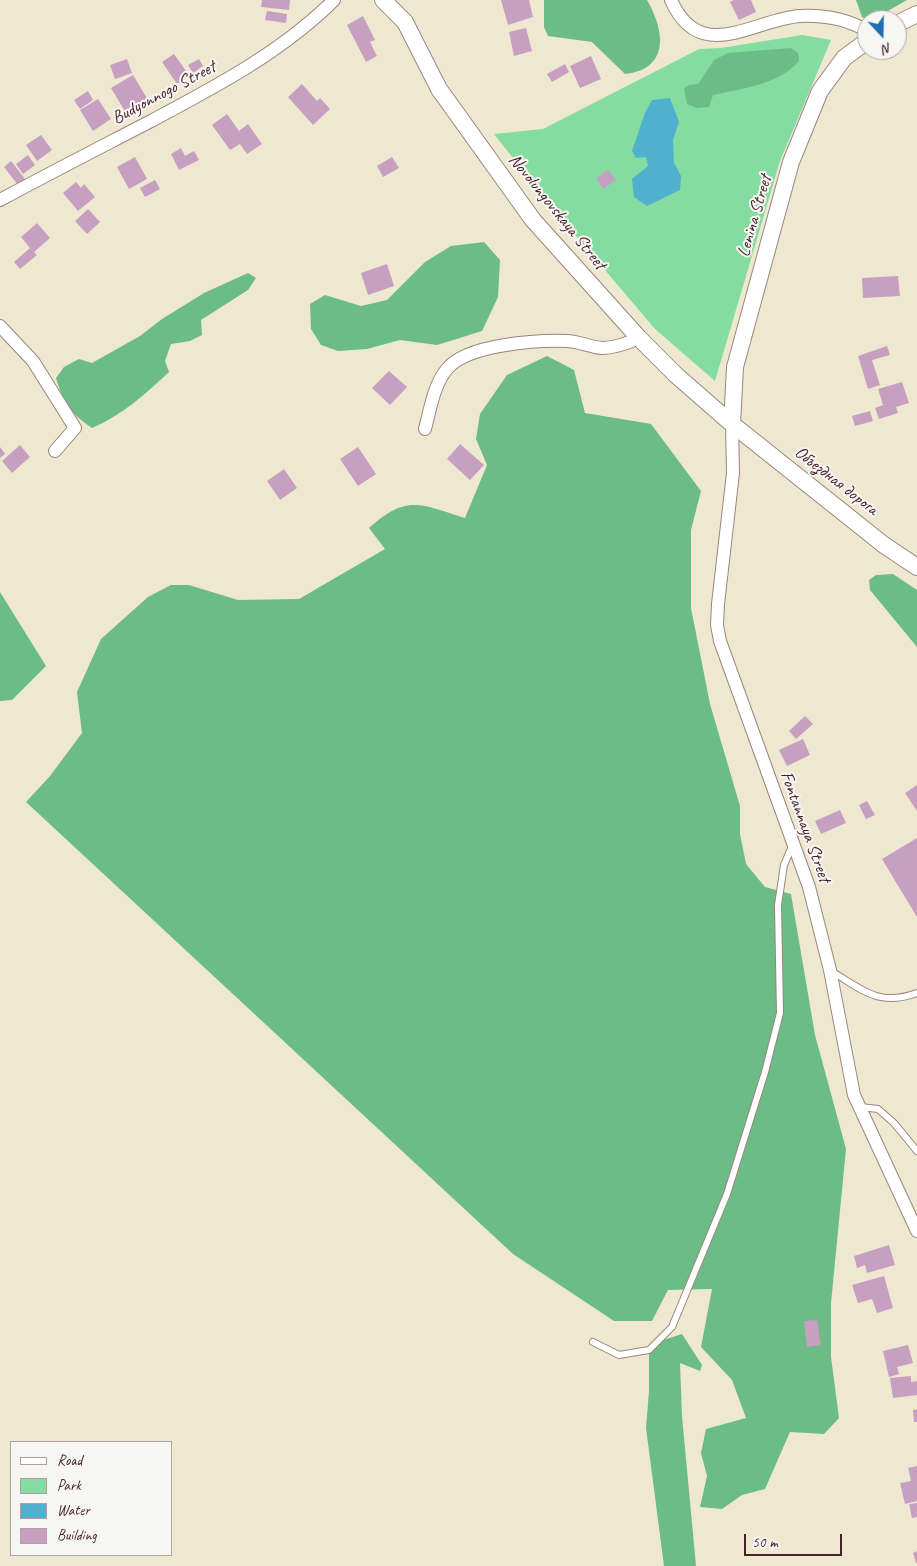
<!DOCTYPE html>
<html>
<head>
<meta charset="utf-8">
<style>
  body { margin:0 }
  #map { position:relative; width:917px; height:1566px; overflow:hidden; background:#efe8d1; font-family:Caveat,sans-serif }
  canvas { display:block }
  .legend { position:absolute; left:10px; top:1441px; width:162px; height:115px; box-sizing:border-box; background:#f6f6f2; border:1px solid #b1a0a2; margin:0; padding:6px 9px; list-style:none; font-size:15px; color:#4a1f2b }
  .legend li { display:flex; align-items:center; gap:10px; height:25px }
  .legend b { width:25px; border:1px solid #b1a0a2 }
  .north { position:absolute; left:857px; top:10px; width:50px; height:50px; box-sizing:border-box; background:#f6f6f2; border:1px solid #b1a0a2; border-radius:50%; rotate:159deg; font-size:14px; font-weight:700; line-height:20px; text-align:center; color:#4a1f2b }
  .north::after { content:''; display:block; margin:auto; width:18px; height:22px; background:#1f6fb2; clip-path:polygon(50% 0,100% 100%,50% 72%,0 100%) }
  .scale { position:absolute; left:744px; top:1534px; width:98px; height:22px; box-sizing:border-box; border:2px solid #4a1f2b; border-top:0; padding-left:6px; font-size:15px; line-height:18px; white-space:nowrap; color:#4a1f2b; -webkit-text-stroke:4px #f6f6f2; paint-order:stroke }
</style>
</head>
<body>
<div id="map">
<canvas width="917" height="1566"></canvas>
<ul class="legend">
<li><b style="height:6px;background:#fff"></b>Road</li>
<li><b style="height:14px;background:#84dca1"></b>Park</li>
<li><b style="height:14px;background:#4fb1ce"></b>Water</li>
<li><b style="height:14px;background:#c79fc1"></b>Building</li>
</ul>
<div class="north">N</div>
<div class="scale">50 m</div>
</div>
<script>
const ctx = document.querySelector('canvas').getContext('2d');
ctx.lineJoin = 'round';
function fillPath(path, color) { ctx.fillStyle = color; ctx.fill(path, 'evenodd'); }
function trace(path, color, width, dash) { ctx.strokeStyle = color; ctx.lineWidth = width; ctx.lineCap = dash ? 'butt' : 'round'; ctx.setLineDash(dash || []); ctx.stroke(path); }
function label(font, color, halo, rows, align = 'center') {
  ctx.font = font + ' Caveat,sans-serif'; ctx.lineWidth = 4; ctx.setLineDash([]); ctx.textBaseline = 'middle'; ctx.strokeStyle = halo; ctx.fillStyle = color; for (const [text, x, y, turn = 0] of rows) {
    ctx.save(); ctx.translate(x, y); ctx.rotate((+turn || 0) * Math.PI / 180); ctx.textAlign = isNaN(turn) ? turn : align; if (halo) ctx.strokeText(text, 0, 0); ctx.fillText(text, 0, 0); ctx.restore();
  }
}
const green = new Path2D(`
  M802 35 831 40 780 161 715 381 655 329 554 210 494 134 543 129 699 49 721 48Z`);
const forest = new Path2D(`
  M544 0H647C665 31 670 69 625 74L592 42 548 36 544 27Z
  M856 0H907L872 20 862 17Z
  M791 48 798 53 799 61C780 84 741 89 713 95L709 107 697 108 687 104 684 89 689 85 698 84 714 60 728 53Z
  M484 242 500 260 498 297 482 331 437 345 400 340 367 349 338 351 321 345 311 329 310 304 325 295 361 306 387 300 425 262 451 246Z
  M248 273 256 278 248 290 201 320 202 335 190 341 171 344 165 361 169 372C145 394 123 415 92 428 72 415 63 402 56 378L64 367 79 359 92 363 140 336 162 319 204 293Z
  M547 356 574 370 585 413 651 424 701 491 691 530V608L710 704 740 806V834L746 864 765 887 791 894 815 1035 846 1149 831 1303V1357L839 1418 824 1434 790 1432 765 1489 742 1495 722 1509 700 1507 707 1476 701 1453 706 1429 746 1418 732 1380 701 1347 712 1289 668 1290 652 1321H614L513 1254 26 802 50 776 82 733 77 692 101 639 148 597 171 585H189L238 600 299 599 385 549 369 528C407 494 420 504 465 518L487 465 476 439 480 414 507 375Z
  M893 574 917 590V647L870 590 869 580 876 575Z
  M0 592 46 666 12 700 0 701Z
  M682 1334 702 1365 700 1371 680 1363 682 1416 696 1566H664L646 1428 649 1391V1350L657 1342Z`);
const water = new Path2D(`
  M670 98 679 122 673 140 674 163 681 176 680 190 647 206 634 197 632 179 648 166 646 157 636 158 632 151 645 113 652 100Z`);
const building = new Path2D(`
  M262 0H290L289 10 261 7Z
  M501 0H529L533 17 508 25Z
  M734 0H751L756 12 739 20 730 2Z
  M267 11 287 14 286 23 265 20Z
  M363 16 375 40 370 42 377 56 366 62 347 25Z
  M526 28 532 51 514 56 509 32Z
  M174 54 189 75 177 84 162 62Z
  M591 56 601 79 580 88 570 66Z
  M127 59 132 73 115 79 110 65Z
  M199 59 203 66 193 73 188 65Z
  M565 64 569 72 552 82 547 74Z
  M133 75 148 100 126 113 111 88Z
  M302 84 317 101 320 98 330 109 313 125 288 97Z
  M88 91 93 100 80 109 74 100Z
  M98 99 111 119 93 131 80 110Z
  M227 114 239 131 248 124 262 144 247 154 240 144 230 150 212 125Z
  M41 135 52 150 37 161 26 145Z
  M181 148 185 156 194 151 199 160 179 170 171 154Z
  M28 155 35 165 23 174 16 164Z
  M135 157 147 179 129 189 117 167Z
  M392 157 399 168 383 177 377 166Z
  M11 161 25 179 18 185 4 167Z
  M608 170 616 180 603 189 596 178Z
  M155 180 160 189 145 197 140 188Z
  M76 182 81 188 84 184 95 197 78 211 63 193Z
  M88 209 100 222 87 234 75 221Z
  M37 223 50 238 34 252 37 255 20 269 14 262 30 248 21 237Z
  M387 264 394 286 368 295 361 273Z
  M898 276 900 296 863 298 862 278Z
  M887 346 890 355 872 360 880 385 868 389 858 356Z
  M389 371 407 387 390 405 372 388Z
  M902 382 909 403 896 407 898 413 879 419 875 408 883 405 878 389Z
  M870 411 873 421 855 426 852 416Z
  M460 444 484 465 470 480 447 459Z
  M20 445 30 457 12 473 2 461Z
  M0 447 5 454 0 458Z
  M358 447 376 474 358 486 340 459Z
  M284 469 297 488 280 500 267 481Z
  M805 716 813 724 796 739 789 731Z
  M803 739 810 755 787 766 779 750Z
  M917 785V811L905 793Z
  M867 801 875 815 866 819 859 805Z
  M840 810 846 823 821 834 815 821Z
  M917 838V917L882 859Z
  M889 1245 895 1265 867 1273 865 1265 857 1268 854 1256Z
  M884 1276 893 1308 877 1313 872 1299 858 1303 852 1285Z
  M817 1320 821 1345 807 1347 804 1321Z
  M908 1345 913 1363 897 1367 899 1374 889 1377 883 1351Z
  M911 1376V1382L917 1381V1395L893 1398 890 1378Z
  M917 1409V1422H914L913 1410Z
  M917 1466V1501L905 1504 900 1483 911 1481 908 1468Z
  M917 1503V1517L912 1518 909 1504Z
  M917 1551V1563H916L913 1553Z`);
const service = new Path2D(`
  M831 971C863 990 878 1007 917 993
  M860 1107 878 1109 894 1123 917 1151
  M593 1342 619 1355 649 1350 672 1327 727 1194 765 1072 780 1013 778 905 784 865 792 846`);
const minor = new Path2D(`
  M671 0C700 66 754 19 800 16 824 15 847 19 867 31
  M0 200C50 173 101 147 151 121 215 87 282 52 334 0
  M0 326 33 361 75 428 55 451
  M732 424 733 473 718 604 717 625 720 641 809 887 830 970 854 1095 917 1231
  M425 429C430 410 434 384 447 369 467 344 538 340 568 341 580 342 591 347 602 348 614 348 628 343 639 338`);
const tertiary = new Path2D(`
  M383 0 405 22 439 89 533 220 639 338 676 375 732 424 884 545 917 567
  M897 24 917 14
  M732 424 735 367 791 162 820 91 844 58 867 41`);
const streetNames = [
  ["Budyonnogo Street",164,93,-28],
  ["Novolungovskaya Street",557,212,51],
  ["Lenina Street",755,216,-74],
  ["Объездная дорога",836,481,38],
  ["Fontannaya Street",805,827,70]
];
fillPath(green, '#84dca1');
fillPath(forest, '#6bbc87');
fillPath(water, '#4fb1ce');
fillPath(building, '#c79fc1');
trace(service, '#9c847e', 8);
trace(minor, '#9c847e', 14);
trace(tertiary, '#9c847e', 18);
trace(service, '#fff', 6);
trace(minor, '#fff', 12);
trace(tertiary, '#fff', 16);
label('18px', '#4a1f2b', '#f6f6f2', streetNames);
</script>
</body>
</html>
